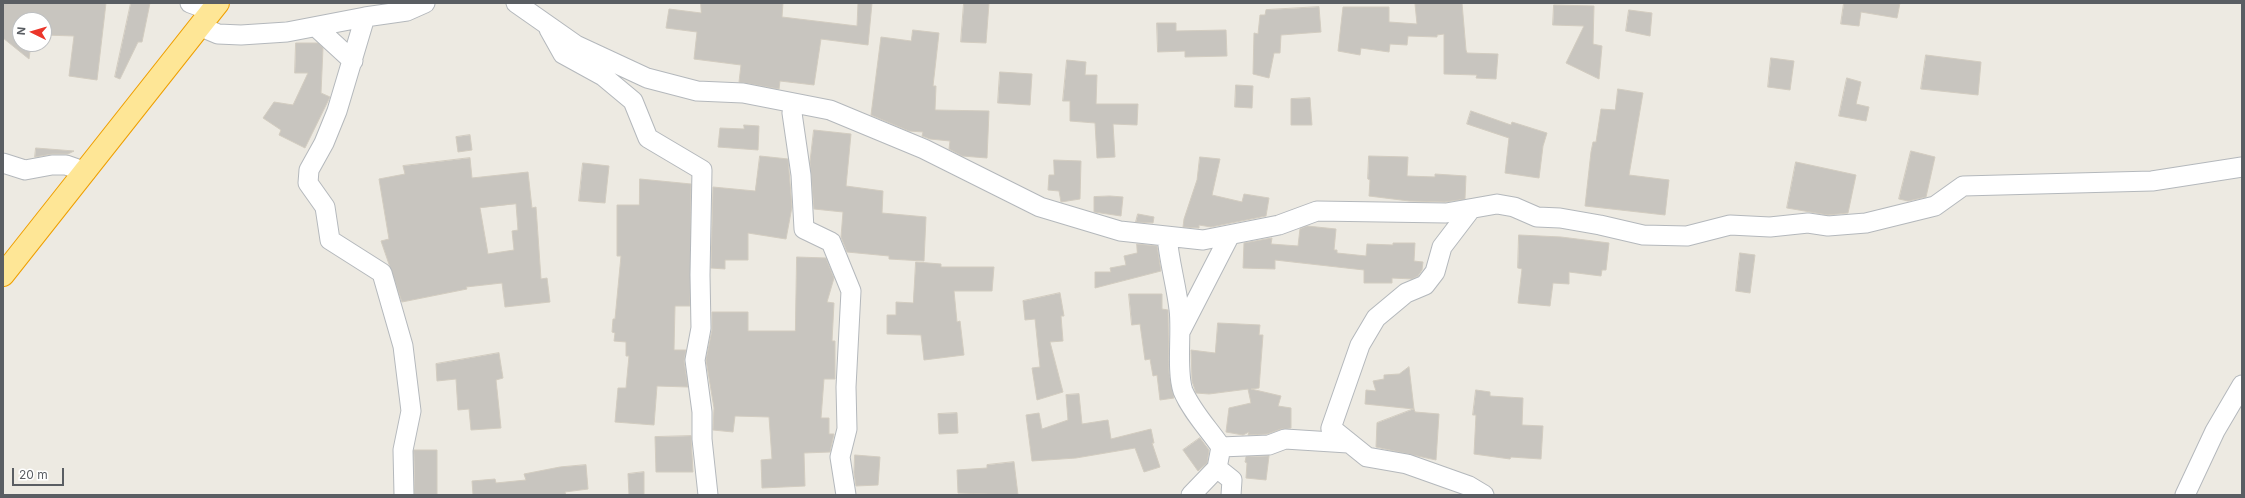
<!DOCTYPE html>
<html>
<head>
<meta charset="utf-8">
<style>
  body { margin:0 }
  #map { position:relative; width:2245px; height:498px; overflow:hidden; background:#edeae2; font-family:Inter,sans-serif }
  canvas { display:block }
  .frame { position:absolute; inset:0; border:4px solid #5a5e63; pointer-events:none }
  .north { position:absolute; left:12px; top:12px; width:40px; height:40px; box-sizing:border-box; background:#fff; border:1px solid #bdbfc1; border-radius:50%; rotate:275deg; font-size:11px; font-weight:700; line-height:16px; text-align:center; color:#5a5e63 }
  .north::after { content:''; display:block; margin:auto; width:14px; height:18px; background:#eb352a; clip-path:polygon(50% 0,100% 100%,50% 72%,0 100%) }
  .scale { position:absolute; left:12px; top:468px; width:52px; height:18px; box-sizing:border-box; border:2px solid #5a5e63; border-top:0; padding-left:5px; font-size:12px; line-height:14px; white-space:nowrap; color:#5a5e63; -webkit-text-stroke:3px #fff; paint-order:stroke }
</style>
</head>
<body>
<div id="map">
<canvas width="2245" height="498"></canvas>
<div class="frame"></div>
<div class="north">N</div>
<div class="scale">20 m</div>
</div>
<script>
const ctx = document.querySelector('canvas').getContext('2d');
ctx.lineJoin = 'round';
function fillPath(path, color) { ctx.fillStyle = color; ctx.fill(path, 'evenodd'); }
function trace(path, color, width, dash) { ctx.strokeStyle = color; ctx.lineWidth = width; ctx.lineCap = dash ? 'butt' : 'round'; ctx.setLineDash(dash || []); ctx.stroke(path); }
const building = new Path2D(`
  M3 3H106L97 80 69 76 74 36 44 35V20H20V44H31L29 59 3 38Z
  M131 3H150L142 42H138L120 79 115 77Z
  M701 3H783L782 17 857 26 858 3H872L868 45 821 39 814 85 780 81 779 89 739 82 741 65 694 59 697 32 666 28 669 9 701 13Z
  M964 3H989L986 43 961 42Z
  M1430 3H1462L1466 50 1467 53 1498 54 1496 79 1476 78 1477 75 1444 74V34L1437 35V37L1408 36 1407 45 1390 44 1389 52 1361 48 1360 55 1338 51 1343 7H1389V22L1417 24 1415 4Z
  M1844 3H1900L1897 18 1861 12 1859 26 1841 24Z
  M1554 5 1594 6 1593 44 1602 46 1599 79 1566 63 1584 26 1553 25Z
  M1319 7 1321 32 1281 35 1280 53H1274L1269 78 1253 74 1254 33 1258 34 1260 15H1265L1266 10Z
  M1629 10 1652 13 1650 36 1626 31Z
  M1157 23H1176V31L1226 30 1227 56 1185 57V51L1158 52Z
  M913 30 939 33 933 86H936L935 110 989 111 987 158 962 156 949 149 950 141 930 139 922 136 923 132 909 131 871 115 881 37 911 41Z
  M296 43H318L323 48 321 93 330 97 305 148 279 135 281 130 263 118 274 102 293 105 308 73H295Z
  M1926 55 1981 62 1978 95 1921 89Z
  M1771 58 1794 61 1790 90 1768 87Z
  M1067 60 1086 62 1085 75H1097L1096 104H1138L1137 125 1113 124 1115 157 1097 158 1095 123 1070 121V101H1063Z
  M1000 72 1032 74 1030 105 998 103Z
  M1847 78 1861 82 1856 104 1869 107 1866 121 1839 116Z
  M1236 85 1253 86 1252 108 1235 107Z
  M1618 89 1643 93 1629 175 1669 180 1665 215 1585 206 1591 152 1593 142H1596L1601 109 1615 110Z
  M1310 98 1312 125H1291V99Z
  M1471 111 1511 125 1512 122 1547 133 1543 146 1539 178 1505 173 1509 138 1467 124Z
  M744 125 759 126 758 150 718 147 720 128 744 129Z
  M814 130 851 134 846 186 883 191 882 213 926 217 924 261 889 259V256L847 252 841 237 843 212 814 209 810 162Z
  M470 135 472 150 458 152 456 137Z
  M36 148 74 151 68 154H52L35 157Z
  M1911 151 1935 157 1926 197 1908 201 1899 199Z
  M760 156 788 159 792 207 786 239 748 233V260H725V269L711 268 713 187 755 191Z
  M1369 156 1408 157 1407 176 1435 177V174L1466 176 1465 199 1445 202 1409 201 1369 196 1370 180 1368 179Z
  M1200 157 1220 159 1212 195 1242 202 1244 194 1269 198 1266 216 1211 227 1199 225V228L1183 227 1184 219 1197 180Z
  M470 158 472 178 528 172 532 208 536 207 541 279 547 278 550 302 505 307 502 283 466 287 467 289 402 302 381 241 389 239 379 179 405 174 403 166ZM516 204 518 230 512 231 514 250 488 254 480 208Z
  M1054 160 1081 161 1080 199 1061 202 1059 191 1048 190 1049 175H1054Z
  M1796 162 1856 175 1848 213 1828 215 1787 208Z
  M583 163 609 166 605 203 579 201Z
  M640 179 691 184 690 306H675L674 350H686L684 361 688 387 657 386 654 425 615 422 618 388H626L629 356H626V342L614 341 615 333 612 332 613 319H615L621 256H617V205H639Z
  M1110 196 1123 197 1121 216 1094 212V197Z
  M1138 214 1154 217 1153 223 1136 222Z
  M1307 226 1336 229 1334 250H1337V253L1366 256 1367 244 1393 245V243H1415L1414 261 1423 262 1422 270 1418 276 1412 279 1392 278V283H1364V270L1275 260V269L1243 268 1244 243 1272 238 1271 244 1298 246 1300 229Z
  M1519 235 1561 237 1609 243 1606 270H1602L1601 276 1569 272V284L1553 283 1550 306 1518 303 1522 269 1518 268Z
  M1137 244 1157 246 1161 271 1095 288V272H1111L1110 268 1126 265 1124 256 1137 253Z
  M1740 253 1755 255 1750 293 1736 291Z
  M797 257 826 258 834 278 827 302 834 303 832 341H835V379H824L821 418H829V434H834L830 452 804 453 805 486 762 488 761 460 772 459 769 417 735 416 733 432 713 430 714 408 706 360 712 330V312H748V331H795Z
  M916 262 941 264V267H994L992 291H954L957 322 960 321 964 355 924 360 921 335 887 334V315H896V302L913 303Z
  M1060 293 1064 316H1061L1063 341 1050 342 1063 392 1037 400 1032 368 1040 367 1035 319 1025 320 1023 301Z
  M1129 294H1162V309L1168 310 1169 373 1174 398 1160 400 1157 375 1153 376 1150 359 1145 360 1140 324 1132 325Z
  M1218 323 1260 325 1259 335H1263L1259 388 1251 389 1281 396 1278 406 1291 408V428L1281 429 1267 434 1248 435 1249 432 1243 435 1226 432 1229 408 1251 403 1248 389 1209 394 1196 393 1192 381 1191 350 1215 353Z
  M499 353 503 378 496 380 501 428 471 430 469 409 458 410 456 379 437 381 436 364Z
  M1409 367 1414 409 1365 404 1366 390 1376 391 1373 381 1384 379V375L1399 374Z
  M1476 390 1490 392V396L1523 398 1522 425 1543 426 1541 459 1511 457 1510 459 1474 454 1476 415H1473Z
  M1079 394 1082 424 1108 420 1111 439 1151 429 1154 443H1152L1160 467 1144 472 1135 448 1076 458 1032 461 1026 415 1039 413 1042 429 1068 420 1066 395Z
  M1414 409 1415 412 1439 414 1436 460 1376 447 1377 423Z
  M957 413 958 433 939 434 938 414Z
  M691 436 693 472H656L655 437Z
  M1200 438 1209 450 1207 463 1198 471 1183 450Z
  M414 450H437V495H415Z
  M855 455 880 457 878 485 856 486 854 473Z
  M1269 456 1266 480 1246 478 1247 463 1245 462 1246 457Z
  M1014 462 1018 495 958 493 957 470 987 468V465Z
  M586 465 588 489 565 492 566 495H473L472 481 495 479 496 483 526 480 524 474 560 467Z
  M644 472V495H629L628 474Z`);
const minor = new Path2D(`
  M190 3 212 11
  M516 3 576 45 647 78 697 91 743 93 830 110 924 149 1040 207 1120 231 1203 240 1279 225 1317 211 1446 213 1497 204 1514 207 1537 217 1560 218 1600 225 1643 235 1687 236 1730 225 1770 227 1808 223 1828 226 1866 223 1935 206 1963 186 2152 181 2242 167
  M365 17 337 111 324 143 309 170 308 183 325 207 330 240 382 273 403 346 411 411 403 450 404 495
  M199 26 218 34 241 35 287 32 365 17 407 11 425 3
  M316 27 353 61
  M549 29 563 54 603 76 633 101 648 138 702 170 700 275 701 328 695 360 702 412V439L708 495
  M794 103 792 113 801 175 804 229 831 242 851 291 846 387 847 429 840 457 846 495
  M3 163 25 170 52 165H66L86 172
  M1471 209 1442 247 1435 272 1425 285 1406 293 1376 318 1360 345 1331 428 1367 457 1407 464 1469 486 1484 495
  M1167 236C1169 261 1176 284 1179 309 1182 331 1176 371 1183 391 1192 412 1208 428 1221 447L1217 468 1191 495
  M1180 332 1230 235
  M1221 447 1269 445 1285 439 1348 443
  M1217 468 1232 480 1231 495
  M2185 495 2215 431 2242 385`);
const trunk = new Path2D(`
  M3 275 218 3`);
fillPath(building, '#c8c5bf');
trace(building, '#d2ccc0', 1);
trace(minor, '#b4b8bc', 21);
trace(trunk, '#ef9f00', 24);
trace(minor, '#fff', 19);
trace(trunk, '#fee696', 22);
</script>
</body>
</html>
